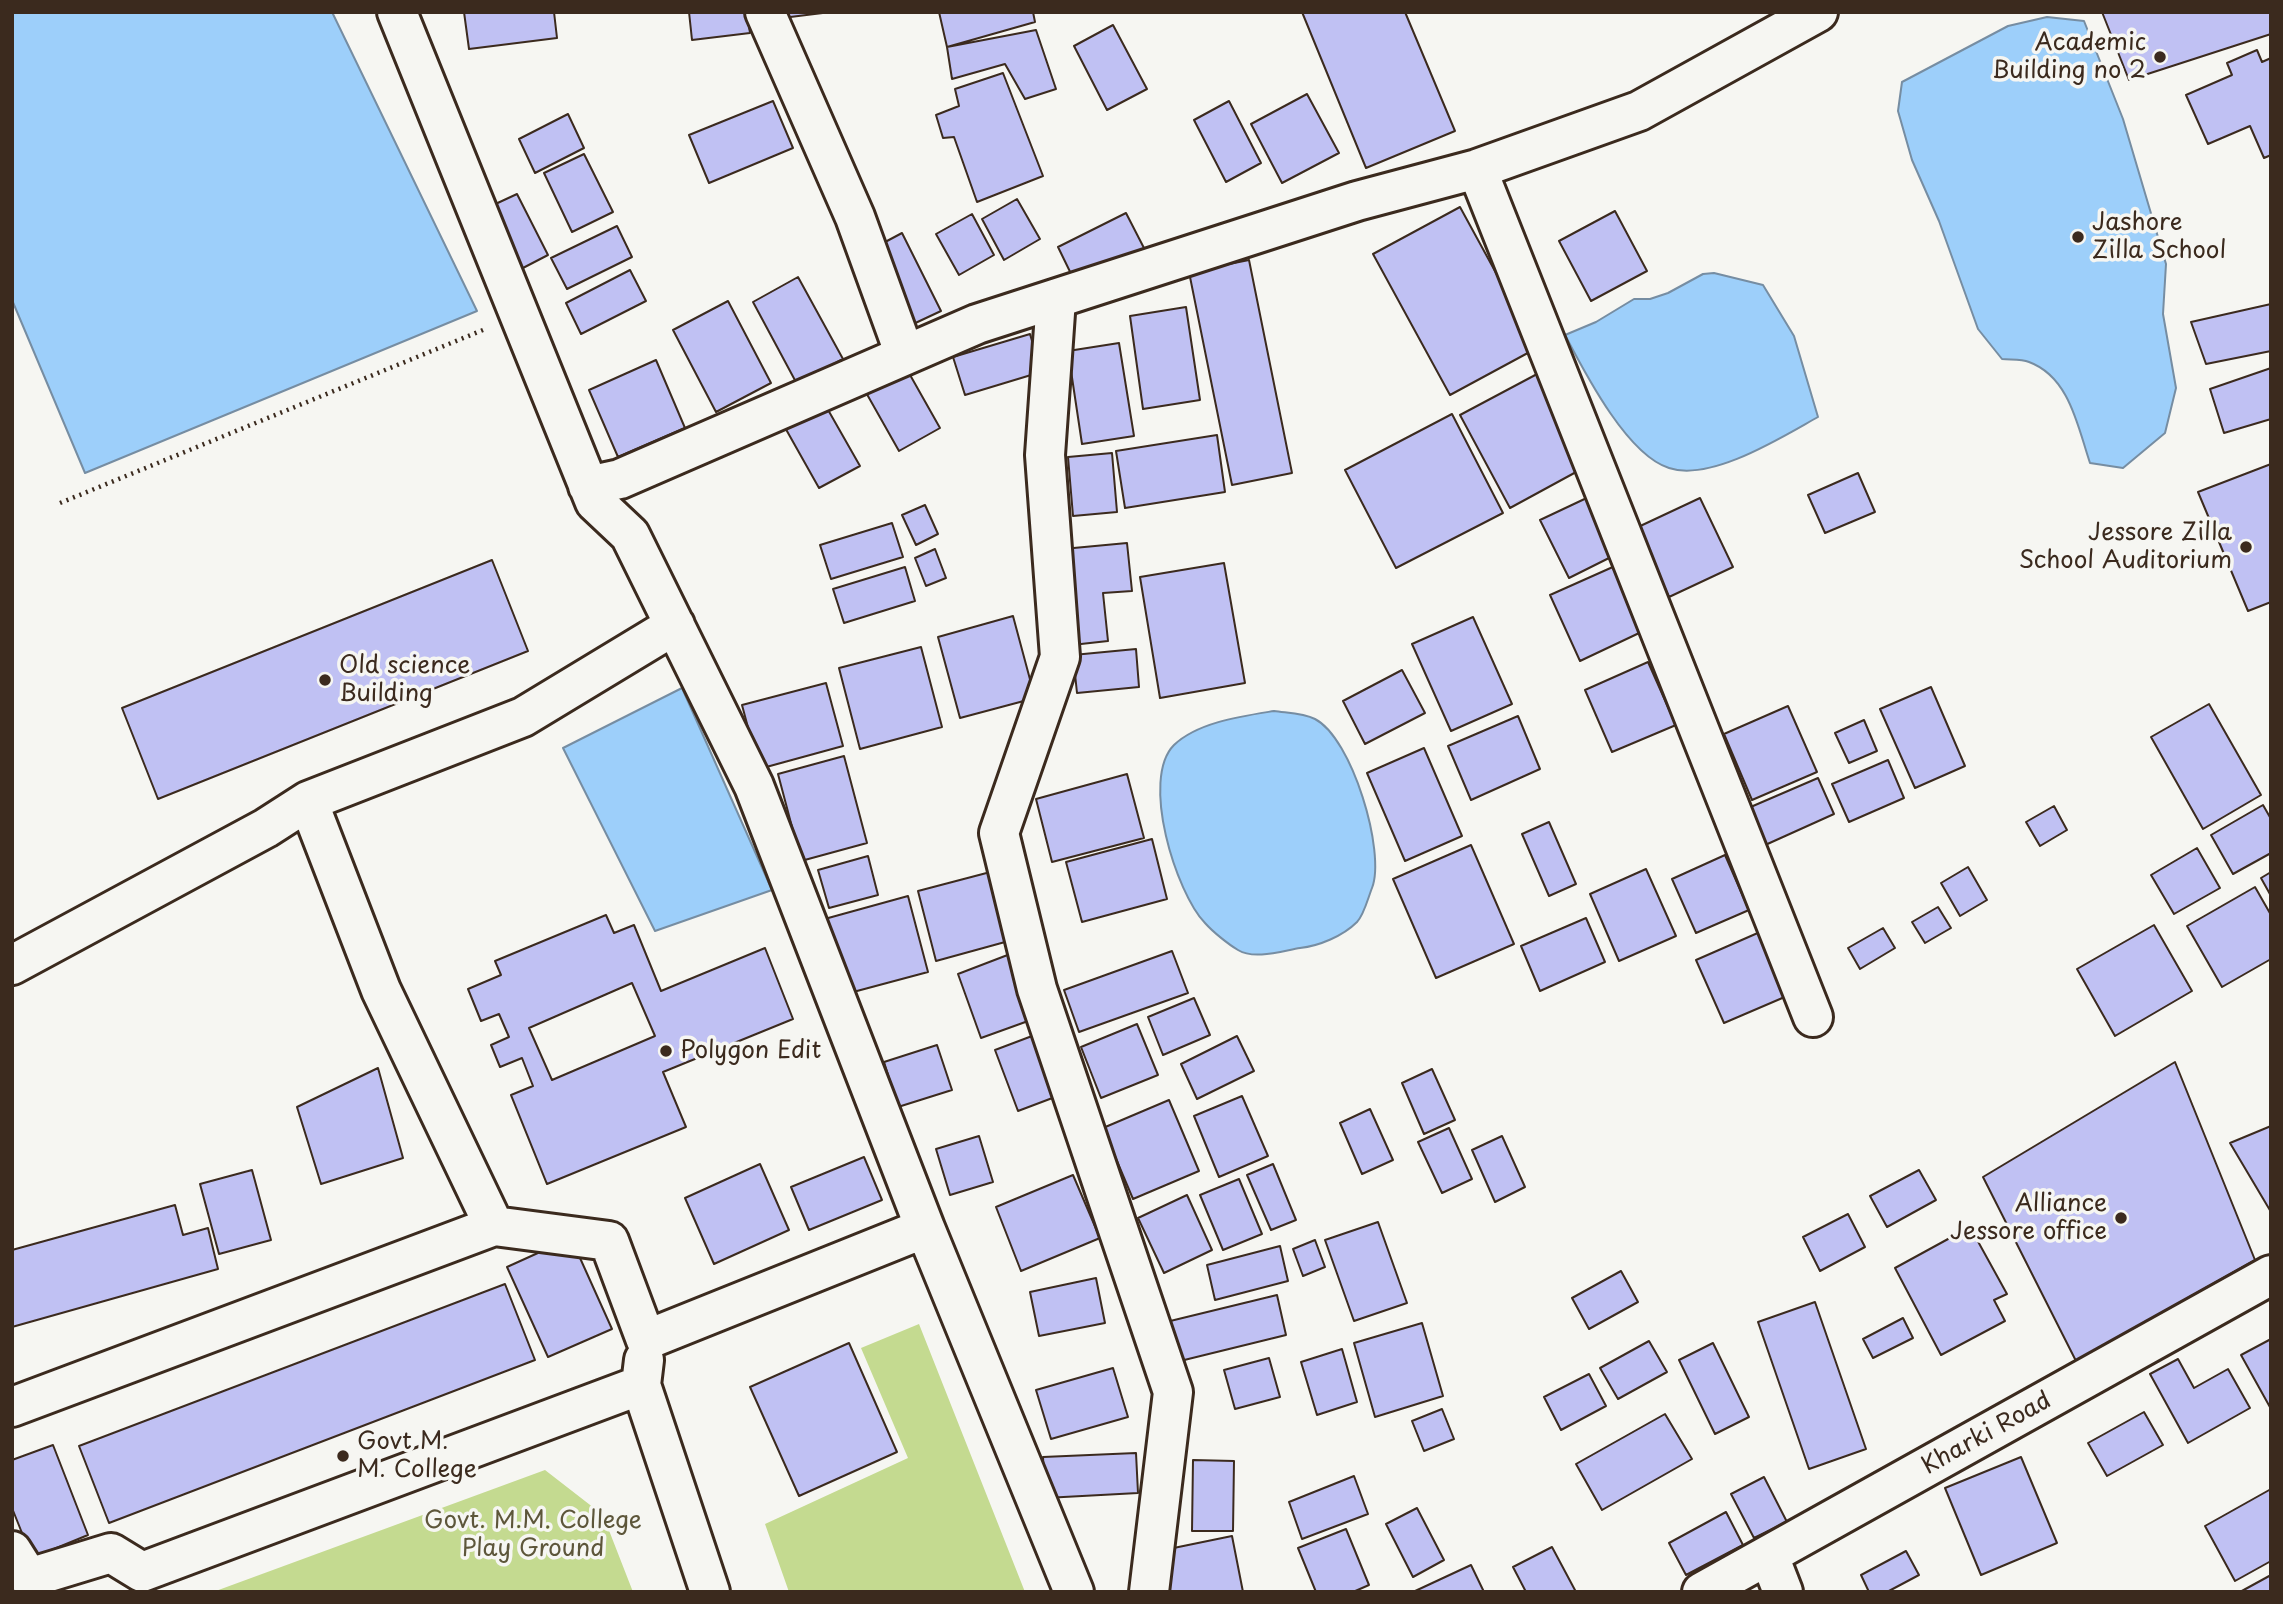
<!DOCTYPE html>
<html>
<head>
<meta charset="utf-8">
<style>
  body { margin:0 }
  #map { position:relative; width:2283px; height:1604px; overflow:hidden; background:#f6f6f2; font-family:"Playpen Sans",sans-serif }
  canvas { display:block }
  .frame { position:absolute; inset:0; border:14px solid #3b2a1e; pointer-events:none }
</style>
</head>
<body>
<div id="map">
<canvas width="2283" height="1604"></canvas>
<div class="frame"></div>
</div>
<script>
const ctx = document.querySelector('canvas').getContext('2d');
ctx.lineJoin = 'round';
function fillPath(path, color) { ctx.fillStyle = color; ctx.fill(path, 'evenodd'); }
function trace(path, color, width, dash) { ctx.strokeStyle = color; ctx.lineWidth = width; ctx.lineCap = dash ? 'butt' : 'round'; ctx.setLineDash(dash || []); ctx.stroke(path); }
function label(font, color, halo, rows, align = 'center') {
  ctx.font = font + ' "Playpen Sans",sans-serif'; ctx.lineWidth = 7; ctx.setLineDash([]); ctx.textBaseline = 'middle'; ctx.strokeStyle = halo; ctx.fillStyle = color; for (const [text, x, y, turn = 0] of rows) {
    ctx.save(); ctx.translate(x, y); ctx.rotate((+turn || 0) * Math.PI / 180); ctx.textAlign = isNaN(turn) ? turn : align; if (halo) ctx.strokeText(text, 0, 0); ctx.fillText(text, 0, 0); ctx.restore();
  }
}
const green = new Path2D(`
  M919 1324 1025 1592H789L765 1524 908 1458 861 1348Z
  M545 1470 603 1515 633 1592H213Z`);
const water = new Path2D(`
  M12 12H332L477 311 85 473 12 300Z
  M2047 17 2084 21 2123 119 2166 264 2163 314 2176 388 2165 433 2123 468 2090 463C2078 428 2070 377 2029 362 2021 359 2010 360 2002 359L1978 329 1939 221 1912 160 1898 111 1902 82 2008 26Z
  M1714 273 1763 285 1794 336 1818 417C1782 437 1711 482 1669 468 1627 455 1585 373 1565 335L1596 322 1634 299H1650L1668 293 1703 274Z
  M682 688 772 890 655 931 563 748Z
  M1274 711C1287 713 1303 713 1315 719 1352 738 1386 852 1372 888 1368 898 1364 915 1357 922 1343 936 1319 946 1300 948 1282 951 1254 960 1238 950 1228 944 1213 932 1205 923 1176 893 1140 779 1174 745 1198 722 1243 716 1274 711Z`);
const building = new Path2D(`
  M464 12H554L557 38 469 49Z
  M689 12H747L750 33 692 40Z
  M781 12H831L782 18Z
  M939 12H1033L1035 22 947 47Z
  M1302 12H1405L1455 131 1366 168Z
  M2102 12H2271V34L2129 80Z
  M1113 25 1147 89 1107 110 1074 46Z
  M1036 30 1056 89 1025 99 1005 64 952 79 947 47Z
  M2257 50 2262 62 2271 58V155L2264 158 2250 126 2208 144 2186 95 2232 75 2227 63Z
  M1003 73 1043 176 977 202 954 137 943 138 936 115 959 106 955 89Z
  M1307 94 1339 153 1282 183 1251 124Z
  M773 101 793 148 709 183 689 135Z
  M1229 101 1261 163 1226 182 1194 120Z
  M568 114 584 148 535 173 519 139Z
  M584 154 613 212 572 232 544 173Z
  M517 194 548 255 521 269 489 207Z
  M1017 199 1040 239 1004 260 982 219Z
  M1460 207 1537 348 1450 395 1373 254Z
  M1615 211 1647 271 1591 301 1559 241Z
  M1126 213 1145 250 1076 284 1058 247Z
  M972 214 994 255 959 275 936 234Z
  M617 226 632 257 567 289 551 258Z
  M902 233 941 311 909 326 872 249Z
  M1249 260 1292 473 1232 485 1189 272Z
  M630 270 646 301 581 334 566 303Z
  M798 277 843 359 797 384 753 302Z
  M728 301 771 383 716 412 673 330Z
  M2271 304V351L2206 364 2191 322Z
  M1186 307 1200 400 1143 409 1130 316Z
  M1030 334 1041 372 965 395 953 357Z
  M1119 343 1134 436 1082 444 1068 351Z
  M656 360 685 428 618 457 589 390Z
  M905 366 940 428 899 451 864 389Z
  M2271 368V419L2224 433 2210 389Z
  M1539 373 1589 465 1510 508 1460 415Z
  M823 401 860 466 819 488 783 424Z
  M1452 414 1503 513 1396 568 1345 470Z
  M1217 435 1225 492 1125 508 1116 451Z
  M1112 453 1117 512 1073 516 1068 457Z
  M2271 464V602L2248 611 2198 492Z
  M1858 473 1875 512 1825 533 1808 495Z
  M1593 495 1621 552 1569 578 1540 520Z
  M1700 498 1733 567 1669 597 1636 528Z
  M925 505 938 534 916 545 902 515Z
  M892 523 903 557 831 579 820 545Z
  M1127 543 1132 591 1103 593 1108 641 1072 645 1063 549Z
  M935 549 946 578 926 586 915 558Z
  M492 560 528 651 158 799 122 708Z
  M1624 562 1654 626 1580 661 1550 595Z
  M1224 563 1245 683 1160 698 1140 577Z
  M905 567 915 601 844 623 833 589Z
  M1013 616 1035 698 960 718 938 637Z
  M1473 617 1512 704 1451 731 1412 644Z
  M921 647 942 727 860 749 839 668Z
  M1136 649 1139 687 1077 693 1073 655Z
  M1648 662 1676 725 1612 752 1585 690Z
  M1402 670 1425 713 1365 744 1343 701Z
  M826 683 843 746 759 769 742 705Z
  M1931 687 1965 766 1915 788 1880 709Z
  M2209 704 2261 795 2203 829 2151 737Z
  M1788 706 1817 772 1752 800 1724 734Z
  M1518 716 1540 769 1471 800 1448 746Z
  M1864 720 1877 751 1849 763 1835 733Z
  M1424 748 1462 836 1405 861 1367 773Z
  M844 756 867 843 801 861 778 774Z
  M1888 760 1904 798 1849 822 1832 784Z
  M1127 774 1144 838 1052 862 1036 799Z
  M1818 778 1834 814 1763 846 1746 809Z
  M2263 805 2271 819V853L2233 874 2211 835Z
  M2054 806 2067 830 2040 846 2026 822Z
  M1549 822 1576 884 1549 896 1522 834Z
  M1152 839 1167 899 1082 922 1066 862Z
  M1471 845 1514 944 1436 978 1393 879Z
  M2197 848 2220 888 2174 914 2151 875Z
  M1725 855 1749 910 1696 933 1672 879Z
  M868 856 878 895 829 908 818 870Z
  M1968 867 1987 900 1960 916 1941 883Z
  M1646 869 1676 936 1619 961 1590 894Z
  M998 870 1016 939 936 961 918 891Z
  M2271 872V896L2261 878Z
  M2255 887 2271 915V959L2222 987 2187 926Z
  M908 896 928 972 842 995 821 920Z
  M1938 907 1951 928 1925 943 1912 922Z
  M606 915 614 933 634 925 661 991 765 948 793 1019 663 1072 686 1127 547 1184 511 1095 533 1086 522 1058 500 1067 491 1045 509 1037 499 1014 481 1021 468 989 501 975 495 961ZM632 983 655 1036 552 1080 529 1028Z
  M1586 918 1605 962 1540 991 1521 946Z
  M2154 925 2192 991 2115 1036 2077 969Z
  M1883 928 1895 948 1860 969 1848 948Z
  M1760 932 1787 996 1724 1023 1696 960Z
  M1018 951 1042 1016 981 1038 958 974Z
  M1172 951 1188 993 1079 1032 1064 990Z
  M1194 998 1210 1035 1163 1055 1148 1017Z
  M1137 1024 1158 1075 1101 1098 1081 1047Z
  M1040 1033 1063 1094 1018 1111 995 1050Z
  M1237 1036 1254 1071 1197 1099 1181 1064Z
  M937 1045 952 1090 898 1107 884 1062Z
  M2175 1062 2255 1260 2076 1361 1983 1177Z
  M378 1068 403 1158 321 1184 297 1107Z
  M1432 1069 1455 1120 1424 1134 1402 1083Z
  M1242 1096 1268 1156 1219 1177 1194 1116Z
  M1169 1100 1199 1171 1133 1199 1103 1128Z
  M1370 1109 1393 1160 1362 1174 1340 1123Z
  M2271 1126V1212L2230 1143Z
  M1449 1128 1472 1179 1442 1193 1418 1142Z
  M979 1136 993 1182 950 1195 936 1149Z
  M1502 1136 1525 1187 1495 1202 1472 1150Z
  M864 1157 882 1200 809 1230 791 1187Z
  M760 1164 789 1230 714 1264 685 1198Z
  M1273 1164 1296 1220 1271 1230 1247 1175Z
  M252 1170 271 1240 219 1254 200 1184Z
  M1919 1170 1936 1200 1887 1227 1870 1196Z
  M1073 1175 1100 1238 1021 1271 996 1207Z
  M1239 1179 1262 1234 1223 1250 1200 1195Z
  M1187 1195 1212 1250 1164 1273 1138 1218Z
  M175 1205 183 1235 208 1228 218 1269 12 1327V1250Z
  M1848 1214 1865 1247 1820 1271 1803 1237Z
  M1378 1222 1407 1303 1354 1321 1325 1240Z
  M1970 1227 2007 1294 1994 1300 2005 1321 1941 1355 1895 1268Z
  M571 1238 612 1329 548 1357 507 1267Z
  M1315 1240 1325 1267 1303 1276 1293 1249Z
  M1280 1246 1288 1281 1215 1300 1207 1265Z
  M1621 1271 1638 1302 1589 1329 1572 1298Z
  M1096 1278 1105 1323 1039 1336 1030 1292Z
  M505 1284 535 1360 109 1523 79 1446Z
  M1277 1295 1286 1335 1172 1363 1162 1323Z
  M1815 1302 1866 1449 1809 1469 1758 1322Z
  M1903 1318 1913 1338 1873 1358 1863 1339Z
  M1422 1323 1443 1396 1375 1417 1354 1343Z
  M2271 1339V1409L2241 1355Z
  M1649 1341 1667 1372 1618 1399 1600 1368Z
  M849 1343 897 1452 799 1496 750 1387Z
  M1713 1343 1749 1417 1715 1434 1679 1360Z
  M1342 1349 1357 1402 1317 1415 1301 1362Z
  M1269 1358 1280 1397 1235 1409 1224 1370Z
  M2178 1359 2194 1388 2228 1369 2250 1408 2188 1443 2150 1374Z
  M1113 1368 1128 1417 1051 1439 1036 1390Z
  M1589 1374 1606 1406 1561 1430 1544 1397Z
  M1442 1409 1454 1439 1424 1451 1412 1421Z
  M2144 1412 2163 1445 2107 1476 2088 1443Z
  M1665 1414 1692 1459 1602 1510 1576 1464Z
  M53 1445 88 1535 32 1558 12 1508V1460Z
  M1136 1453 1138 1493 1045 1498 1043 1457Z
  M2021 1457 2057 1543 1981 1575 1945 1488Z
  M1193 1460 1234 1461 1233 1531H1192Z
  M1354 1476 1368 1514 1302 1539 1289 1502Z
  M1764 1477 1787 1522 1754 1538 1731 1494Z
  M2271 1489V1561L2235 1581 2205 1526Z
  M1417 1508 1444 1560 1413 1577 1386 1524Z
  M1726 1512 1743 1545 1686 1575 1669 1543Z
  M1346 1529 1369 1585 1353 1592H1316L1298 1548Z
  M1232 1536 1243 1592H1168L1159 1551Z
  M1552 1547 1576 1592H1526L1513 1567Z
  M1906 1551 1919 1575 1887 1592H1869L1861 1575Z
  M1471 1565 1484 1592H1413Z
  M2271 1575V1592H2240Z`);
const path = new Path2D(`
  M60 503 483 330`);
const minor = new Path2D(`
  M397 12 595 502 630 535 754 786 925 1228 646 1340 609 1241 494 1226
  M765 12 855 217 905 355
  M1477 169 1813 1017
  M1056 299 1045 455 1060 657 999 833 1037 989 1173 1392 1149 1592
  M588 486 620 479 977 324 1357 201 1477 169 1639 111 1818 12
  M12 965 266 828 308 801 523 717 675 625
  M925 1228 1074 1592
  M644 1360 641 1385 710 1592
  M12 1407 494 1226 381 990 308 801
  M12 1551 29 1578 111 1553 142 1572 641 1385
  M1769 1556 1783 1592
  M1702 1592 2271 1275`);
const markers = [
  [2160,57,7,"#3b2a1e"],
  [2078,237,7,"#3b2a1e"],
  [2246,547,7,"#3b2a1e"],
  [325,680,7,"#3b2a1e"],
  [666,1051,7,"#3b2a1e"],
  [2121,1218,7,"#3b2a1e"],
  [343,1456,7,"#3b2a1e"]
];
const poiNames = [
  ["Academic",2146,43,"right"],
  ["Building no 2",2146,71,"right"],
  ["Jashore",2092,223],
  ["Zilla School",2092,251],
  ["Jessore Zilla",2232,533,"right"],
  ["School Auditorium",2232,561,"right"],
  ["Old science",339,666],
  ["Building",339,694],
  ["Polygon Edit",680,1051],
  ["Alliance",2107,1204,"right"],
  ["Jessore office",2107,1232,"right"],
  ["Govt M.",357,1442],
  ["M. College",357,1470]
];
const streetNames = [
  ["Kharki Road",1987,1434,-29]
];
const parkNames = [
  ["Govt. M.M. College",533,1521],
  ["Play Ground",533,1549]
];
fillPath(green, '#c4da90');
fillPath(water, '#9dcffa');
trace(water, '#768da2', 2);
fillPath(building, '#c0c1f3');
trace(building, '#3b2a1e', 2);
trace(minor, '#3b2a1e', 44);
trace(path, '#3b2a1e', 4.5, [2, 5]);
trace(minor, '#f6f6f2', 38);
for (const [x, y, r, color] of markers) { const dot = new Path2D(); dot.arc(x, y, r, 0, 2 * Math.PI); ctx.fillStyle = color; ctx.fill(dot); trace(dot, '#f6f6f2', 2.5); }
label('24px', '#3b2a1e', '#f6f6f2', poiNames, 'left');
label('24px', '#3b2a1e', '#f6f6f2', streetNames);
label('24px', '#5d563a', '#f6f6f2', parkNames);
</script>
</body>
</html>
